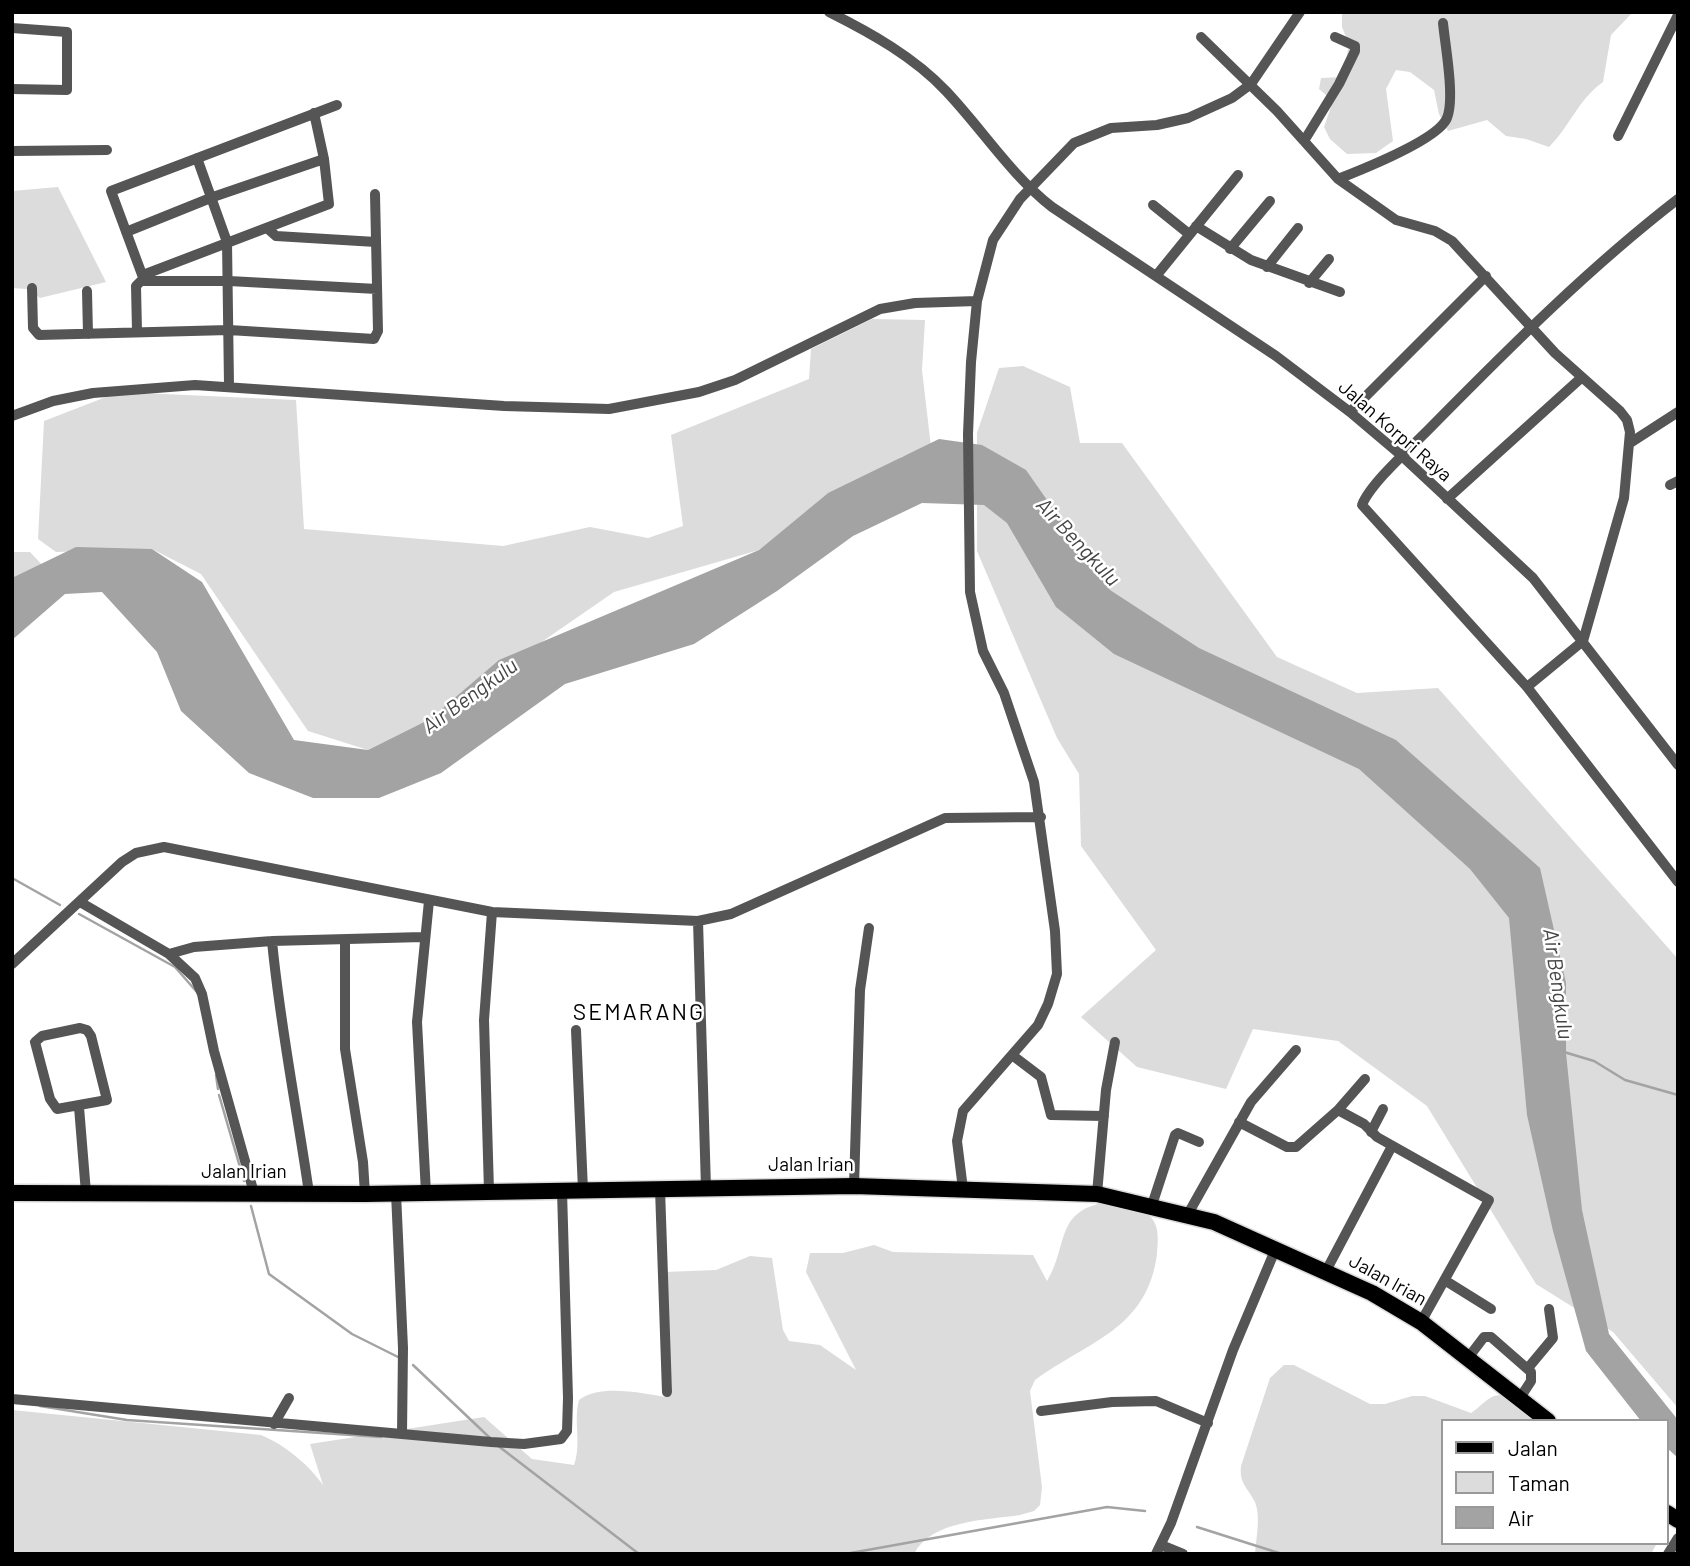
<!DOCTYPE html>
<html>
<head>
<meta charset="utf-8">
<style>
  body { margin:0 }
  #map { position:relative; width:1690px; height:1566px; overflow:hidden; background:#fff; font-family:Barlow,sans-serif }
  canvas { display:block }
  .frame { position:absolute; inset:0; border:14px solid #000; pointer-events:none }
  .legend { position:absolute; left:1441px; top:1419px; width:228px; height:126px; box-sizing:border-box; background:#fff; border:2px solid #999; margin:0; padding:9px 12px; list-style:none; font-size:21px; color:#000 }
  .legend li { display:flex; align-items:center; gap:14px; height:35px }
  .legend b { width:35px; border:2px solid #999 }
</style>
</head>
<body>
<div id="map">
<canvas width="1690" height="1566"></canvas>
<div class="frame"></div>
<ul class="legend">
<li><b style="height:9px;background:#000"></b>Jalan</li>
<li><b style="height:19px;background:#dcdcdc"></b>Taman</li>
<li><b style="height:19px;background:#a3a3a3"></b>Air</li>
</ul>
</div>
<script>
const ctx = document.querySelector('canvas').getContext('2d');
ctx.lineJoin = 'round';
function fillPath(path, color) { ctx.fillStyle = color; ctx.fill(path, 'evenodd'); }
function trace(path, color, width, dash) { ctx.strokeStyle = color; ctx.lineWidth = width; ctx.lineCap = dash ? 'butt' : 'round'; ctx.setLineDash(dash || []); ctx.stroke(path); }
function label(font, color, halo, rows, align = 'center') {
  ctx.font = font + ' Barlow,sans-serif'; ctx.lineWidth = 5; ctx.setLineDash([]); ctx.textBaseline = 'middle'; ctx.strokeStyle = halo; ctx.fillStyle = color; for (const [text, x, y, turn = 0] of rows) {
    ctx.save(); ctx.translate(x, y); ctx.rotate((+turn || 0) * Math.PI / 180); ctx.textAlign = isNaN(turn) ? turn : align; if (halo) ctx.strokeText(text, 0, 0); ctx.fillText(text, 0, 0); ctx.restore();
  }
}
const green = new Path2D(`
  M1342 12H1630L1631 14 1611 35 1603 82C1577 101 1571 125 1549 147L1526 139 1506 136 1487 120 1448 131 1439 114 1434 90 1410 72 1396 70 1386 89 1393 141 1376 153 1347 154 1330 139 1324 127 1333 101 1319 89 1321 78 1343 77 1349 44 1342 27Z
  M58 187 106 282 40 298 27 289 12 288V191Z
  M872 319 925 320 922 370 931 447 901 457 877 487 828 493 759 550 614 592 430 719 368 750 308 731 201 574 152 549 56 552 38 539 44 421 119 392 296 400 304 529 503 546 590 527 648 538 683 526 671 435 809 379 811 349Z
  M1023 366 1070 387 1080 443H1122L1277 657 1357 693 1438 688 1678 959V1408L1613 1332 1536 1284 1427 1106 1338 1041 1253 1029 1226 1089 1137 1067 1081 1017 1156 950 1081 846 1079 774 1057 738 977 551V433L999 368Z
  M12 552H30L45 568 12 583Z
  M1102 1203C1141 1212 1163 1206 1157 1254 1147 1330 1088 1341 1035 1380L1030 1391 1042 1487 1040 1505 1034 1511 1020 1515C987 1520 931 1520 914 1554H12V1410L261 1435C285 1445 308 1464 323 1485L310 1444 484 1417 532 1459 574 1465C582 1443 573 1422 579 1400 600 1384 641 1393 665 1397L672 1394 665 1272 716 1270 750 1256 772 1258 783 1330 789 1341 820 1345 856 1370 806 1272 810 1253H843L874 1245 893 1252 1033 1255 1047 1281C1068 1247 1055 1213 1102 1203Z
  M1284 1365H1294L1370 1404H1385L1412 1396H1425L1471 1413C1479 1408 1486 1399 1494 1396 1509 1391 1527 1412 1537 1421H1443V1543H1657L1651 1554H1255C1256 1538 1261 1517 1255 1502 1248 1488 1239 1484 1241 1466L1270 1378Z`);
const water = new Path2D(`
  M939 439 982 445 1026 470 1110 590 1199 648 1396 740 1540 868 1566 983V1053L1582 1210 1609 1334 1678 1420V1458L1667 1448V1421H1641L1586 1351 1553 1231 1527 1115 1509 918 1470 869 1359 769 1114 654 1056 607 1007 523 984 505 922 503 853 536 777 591 694 644 565 684 441 773 379 798H313L249 773 181 711 157 652 102 592 65 594 12 640 14 577 76 547 152 549 202 582 294 740 368 750 430 719 499 660 759 550 828 493Z`);
const stream = new Path2D(`
  M12 878 60 905
  M79 914 175 967 196 991
  M1564 1052 1594 1061 1625 1080 1678 1095
  M216 1075 218 1089
  M219 1095 244 1181
  M251 1206 269 1274 352 1334 400 1358
  M413 1365 490 1438
  M40 1406 127 1420 381 1437
  M497 1445 639 1554
  M1197 1527 1282 1554
  M845 1554 1107 1507 1145 1511`);
const minor = new Path2D(`
  M829 12C871 33 914 57 946 91 982 129 1011 175 1052 207L1276 356 1350 412 1402 456 1533 578 1678 765
  M12 28 67 32V90L12 89
  M1201 37 1277 111 1338 179 1396 220 1435 231 1452 241 1555 353 1620 411 1627 420 1630 432 1624 498 1583 641 1527 687
  M1618 136 1678 15
  M1304 141 1339 84 1355 51V46L1335 37
  M12 151 107 150
  M197 158 227 242 229 385
  M1338 179C1361 170 1434 141 1446 120 1456 102 1445 45 1443 23
  M1678 199C1590 267 1511 346 1433 425 1415 444 1371 482 1362 505L1527 687 1678 882
  M1153 205 1189 234
  M1196 226 1251 260 1340 292
  M267 228 276 236 376 242
  M126 232 213 197 324 159
  M1230 249 1270 201
  M1267 267 1298 228
  M143 275 329 204 324 159 314 113
  M1156 276 1238 175
  M144 280 111 191 337 105
  M1309 283 1329 259
  M32 288 33 328 39 335 229 330 374 339 378 331 375 194
  M87 291 88 334
  M137 331 136 286 141 281H229L377 289
  M1350 412 1486 276
  M12 416 53 401 93 393 195 385 504 406 609 409 699 392 735 380 880 309 915 303 977 301
  M1630 443 1678 412
  M1670 485 1678 481
  M1447 499 1581 378
  M80 902 169 954 195 978 202 994 214 1051 254 1193
  M698 921 706 1188
  M345 940V1049L363 1162 365 1194
  M272 941C280 1026 297 1109 309 1193
  M169 954 194 947 272 941 423 937
  M12 964 122 862 136 853 164 847 492 912 698 921 731 914 945 818 1041 817
  M80 1028 87 1030 91 1036 107 1100 57 1109 50 1099 35 1042 42 1036Z
  M576 1030 583 1190
  M1012 1055 1041 1077 1051 1115 1104 1116
  M79 1107 86 1193
  M1338 1110 1364 1124 1377 1137 1489 1200 1421 1322
  M1239 1122 1287 1147H1296L1338 1110 1365 1079
  M1371 1132 1383 1109
  M854 1186 860 990 869 928
  M660 1189 667 1392
  M963 1189 957 1141 963 1111 1038 1025 1048 1004 1057 974 1055 931 1034 782 1004 693 983 651 970 592 968 434 971 362 977 301 993 240 1020 199 1074 143 1111 128 1157 125 1188 118 1232 98 1251 84 1300 12
  M489 1191 484 1020 492 912
  M396 1193 403 1348 402 1434
  M426 1193 417 1022 429 901
  M1097 1194 1106 1090 1115 1042
  M1152 1205 1175 1135 1178 1133 1199 1142
  M1188 1214 1251 1102 1296 1050
  M1326 1271 1392 1146
  M1446 1281 1491 1309
  M1468 1358 1484 1337H1491L1531 1372V1381L1520 1398
  M1528 1368 1553 1338 1549 1309
  M12 1399 491 1442 524 1444 561 1439 567 1431 568 1398 562 1191
  M1041 1411 1112 1402 1156 1401 1208 1423
  M274 1424 289 1398
  M1161 1545 1183 1554
  M1156 1554 1171 1523 1233 1350 1276 1248
  M1668 1554 1678 1538`);
const primary = new Path2D(`
  M12 1193 365 1194 854 1186 1097 1194 1214 1222 1372 1293 1421 1322 1548 1421
  M1667 1513 1678 1520`);
const streetNames = [
  ["Jalan Korpri Raya",1395,431,41],
  ["Jalan Irian",811,1165],
  ["Jalan Irian",244,1172],
  ["Jalan Irian",1388,1280,29]
];
const waterNames = [
  ["Air Bengkulu",1078,542,47],
  ["Air Bengkulu",470,696,-36],
  ["Air Bengkulu",1558,984,82]
];
const quarterNames = [
  ["SEMARANG",639,1012]
];
fillPath(green, '#dcdcdc');
fillPath(water, '#a3a3a3');
trace(stream, '#a3a3a3', 2.5);
trace(primary, '#dbdbdb', 19);
trace(minor, '#555', 10);
trace(primary, '#000', 16);
label('19px', '#000', '#fff', streetNames);
label('italic 21px', '#444', '#fff', waterNames);
ctx.letterSpacing = '2px';
label('23px', '#000', '#fff', quarterNames);
ctx.letterSpacing = '0px';
</script>
</body>
</html>
